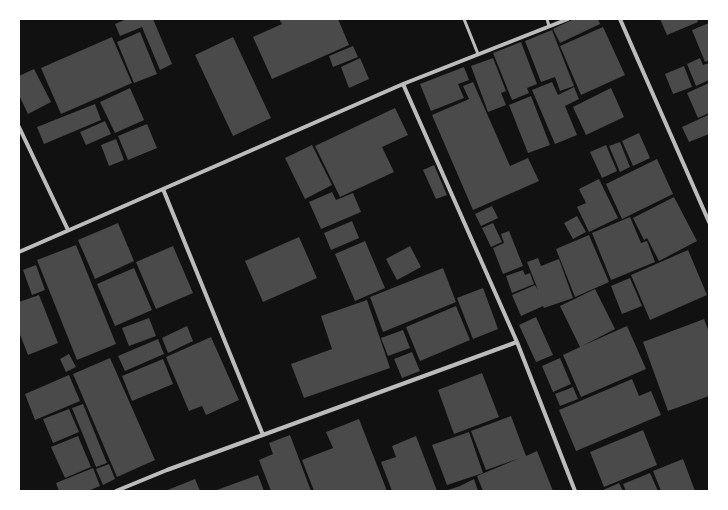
<!DOCTYPE html>
<html>
<head>
<meta charset="utf-8">
<style>
  body { margin:0 }
  #map { position:relative; width:728px; height:510px; overflow:hidden; background:#111; font-family:Inter,sans-serif }
  canvas { display:block }
  .frame { position:absolute; inset:0; border:20px solid #fff; pointer-events:none }
</style>
</head>
<body>
<div id="map">
<canvas width="728" height="510"></canvas>
<div class="frame"></div>
</div>
<script>
const ctx = document.querySelector('canvas').getContext('2d');
ctx.lineJoin = 'round';
function fillPath(path, color) { ctx.fillStyle = color; ctx.fill(path, 'evenodd'); }
function trace(path, color, width, dash) { ctx.strokeStyle = color; ctx.lineWidth = width; ctx.lineCap = dash ? 'butt' : 'round'; ctx.setLineDash(dash || []); ctx.stroke(path); }
const building = new Path2D(`
  M127 19H153L172 64 160 70 142 27 120 36 115 24Z
  M279 19H338L349 45 272 79 253 37 282 24Z
  M574 19H598L600 24 560 43 553 29Z
  M660 19H697L698 22 667 35Z
  M709 23V60L705 62 692 30Z
  M603 27 625 75 581 95 560 46Z
  M552 30 574 86 560 91 555 77 541 82 525 41Z
  M140 32 157 74 134 83 117 42Z
  M112 37 132 83 61 114 41 68Z
  M233 37 271 118 233 136 195 55Z
  M521 42 537 84 527 88 529 93 512 100 493 53Z
  M353 46 358 57 333 67 329 56Z
  M360 58 369 79 349 88 341 67Z
  M493 58 506 91 501 93 506 105 488 112 471 66Z
  M700 58 703 65 709 63V80L696 86 687 64Z
  M684 66 692 87 673 94 665 74Z
  M464 67 469 80 458 84 464 98 431 111 420 84Z
  M34 69 51 102 28 114 19 95V76Z
  M473 82 510 166 528 158 539 181 473 210 432 115 469 99 463 86Z
  M552 82 558 95 574 87 579 99 565 106 577 135 555 144 532 90Z
  M709 83V113L698 118 687 93Z
  M130 88 144 120 115 133 100 102Z
  M611 88 624 117 586 135 573 107Z
  M531 96 550 145 528 153 509 105Z
  M95 104 101 120 44 144 37 127Z
  M395 108 408 135 382 147 394 172 340 197 315 146Z
  M708 115 709 134 689 142 682 127Z
  M105 121 111 134 86 145 80 132Z
  M147 124 157 148 128 160 118 136Z
  M639 133 650 158 633 166 622 141Z
  M116 139 124 160 109 166 101 145Z
  M620 142 630 167 620 172 609 146Z
  M312 145 332 185 305 199 285 158Z
  M606 145 617 171 602 178 590 152Z
  M657 159 673 194 622 219 606 184Z
  M434 165 447 195 436 199 423 170Z
  M599 179 618 218 589 232 577 207 586 203 579 189Z
  M332 192 336 200 353 193 361 212 321 229 309 202Z
  M674 197 697 241 659 261 647 238 644 240 633 218Z
  M492 206 498 218 481 226 475 214Z
  M577 216 586 232 573 239 564 223Z
  M630 217 641 243 647 241 655 262 611 280 592 233Z
  M352 221 359 238 331 250 324 233Z
  M118 223 134 261 95 279 78 240Z
  M493 223 502 242 491 247 482 228Z
  M509 231 523 266 503 274 493 248 504 243 501 234Z
  M589 235 609 282 575 297 556 249Z
  M299 237 317 278 263 302 245 261Z
  M365 241 385 288 355 301 335 254Z
  M76 245 116 344 77 360 37 260Z
  M173 246 193 293 156 309 136 262Z
  M410 246 421 267 397 280 386 259Z
  M688 250 707 295 650 320 631 275Z
  M538 258 541 266 559 259 573 298 544 308 543 306 521 316 512 295 535 285 538 290 527 262Z
  M36 265 45 290 32 295 23 270Z
  M134 268 152 310 115 326 97 284Z
  M443 268 456 302 383 332 370 297Z
  M523 270 525 275 530 273 534 284 512 293 506 276Z
  M630 278 642 306 622 314 611 286Z
  M483 288 498 329 473 339 457 298Z
  M595 289 615 329 582 346 627 326 646 369 581 397 563 355 580 347 560 306Z
  M39 295 58 343 28 355 19 332V302Z
  M367 300 390 368 304 398 291 364 332 349 321 316Z
  M456 306 470 340 420 361 406 327Z
  M536 317 553 355 536 362 519 325Z
  M149 318 156 336 129 346 122 328Z
  M704 319 709 332V396L668 411 643 342Z
  M187 326 193 341 168 353 162 338Z
  M403 330 410 348 388 356 381 338Z
  M211 337 239 400 206 415 202 406 189 411 166 357Z
  M158 339 164 354 125 371 118 356Z
  M412 352 420 371 402 378 394 359Z
  M69 354 76 367 66 372 60 359Z
  M110 358 155 460 117 477 73 374Z
  M560 358 571 384 553 392 542 366Z
  M163 359 173 384 132 401 122 376Z
  M482 373 499 417 454 434 438 390Z
  M69 375 80 401 35 420 25 394Z
  M632 379 639 396 651 391 661 415 576 451 559 410Z
  M573 387 578 399 560 406 555 394Z
  M83 404 107 463 96 467 72 408Z
  M69 409 79 432 53 443 43 419Z
  M511 416 526 456 537 451 553 491H483L477 476 520 458 486 470 471 431Z
  M359 419 387 491H314L302 460 333 448 326 432Z
  M643 430 657 465 604 487 590 452Z
  M469 432 483 473 447 485 432 445Z
  M290 435 311 491H271L259 460 273 454 269 443Z
  M78 436 91 467 65 478 51 447Z
  M416 436 437 491H392L381 462 396 457 392 446Z
  M683 459 695 491H661L653 471Z
  M109 464 115 479 103 485 96 469Z
  M93 468 100 486 88 491H59L56 483Z
  M650 473 658 491H626L623 484Z
  M258 475 264 491H214Z
  M195 479 200 491H165Z
  M474 479 478 491H445L460 486Z
  M619 483 623 491H601Z`);
const service = new Path2D(`
  M464 19 478 54
  M547 19 549 26`);
const minor = new Path2D(`
  M620 19 709 222
  M403 84 517 342 575 491
  M19 127 68 230
  M163 189 263 435
  M19 252 403 84 568 19
  M116 491 167 470 517 342`);
fillPath(building, '#4a4a4a');
trace(service, '#bcbcbc', 3);
trace(minor, '#bcbcbc', 4);
</script>
</body>
</html>
